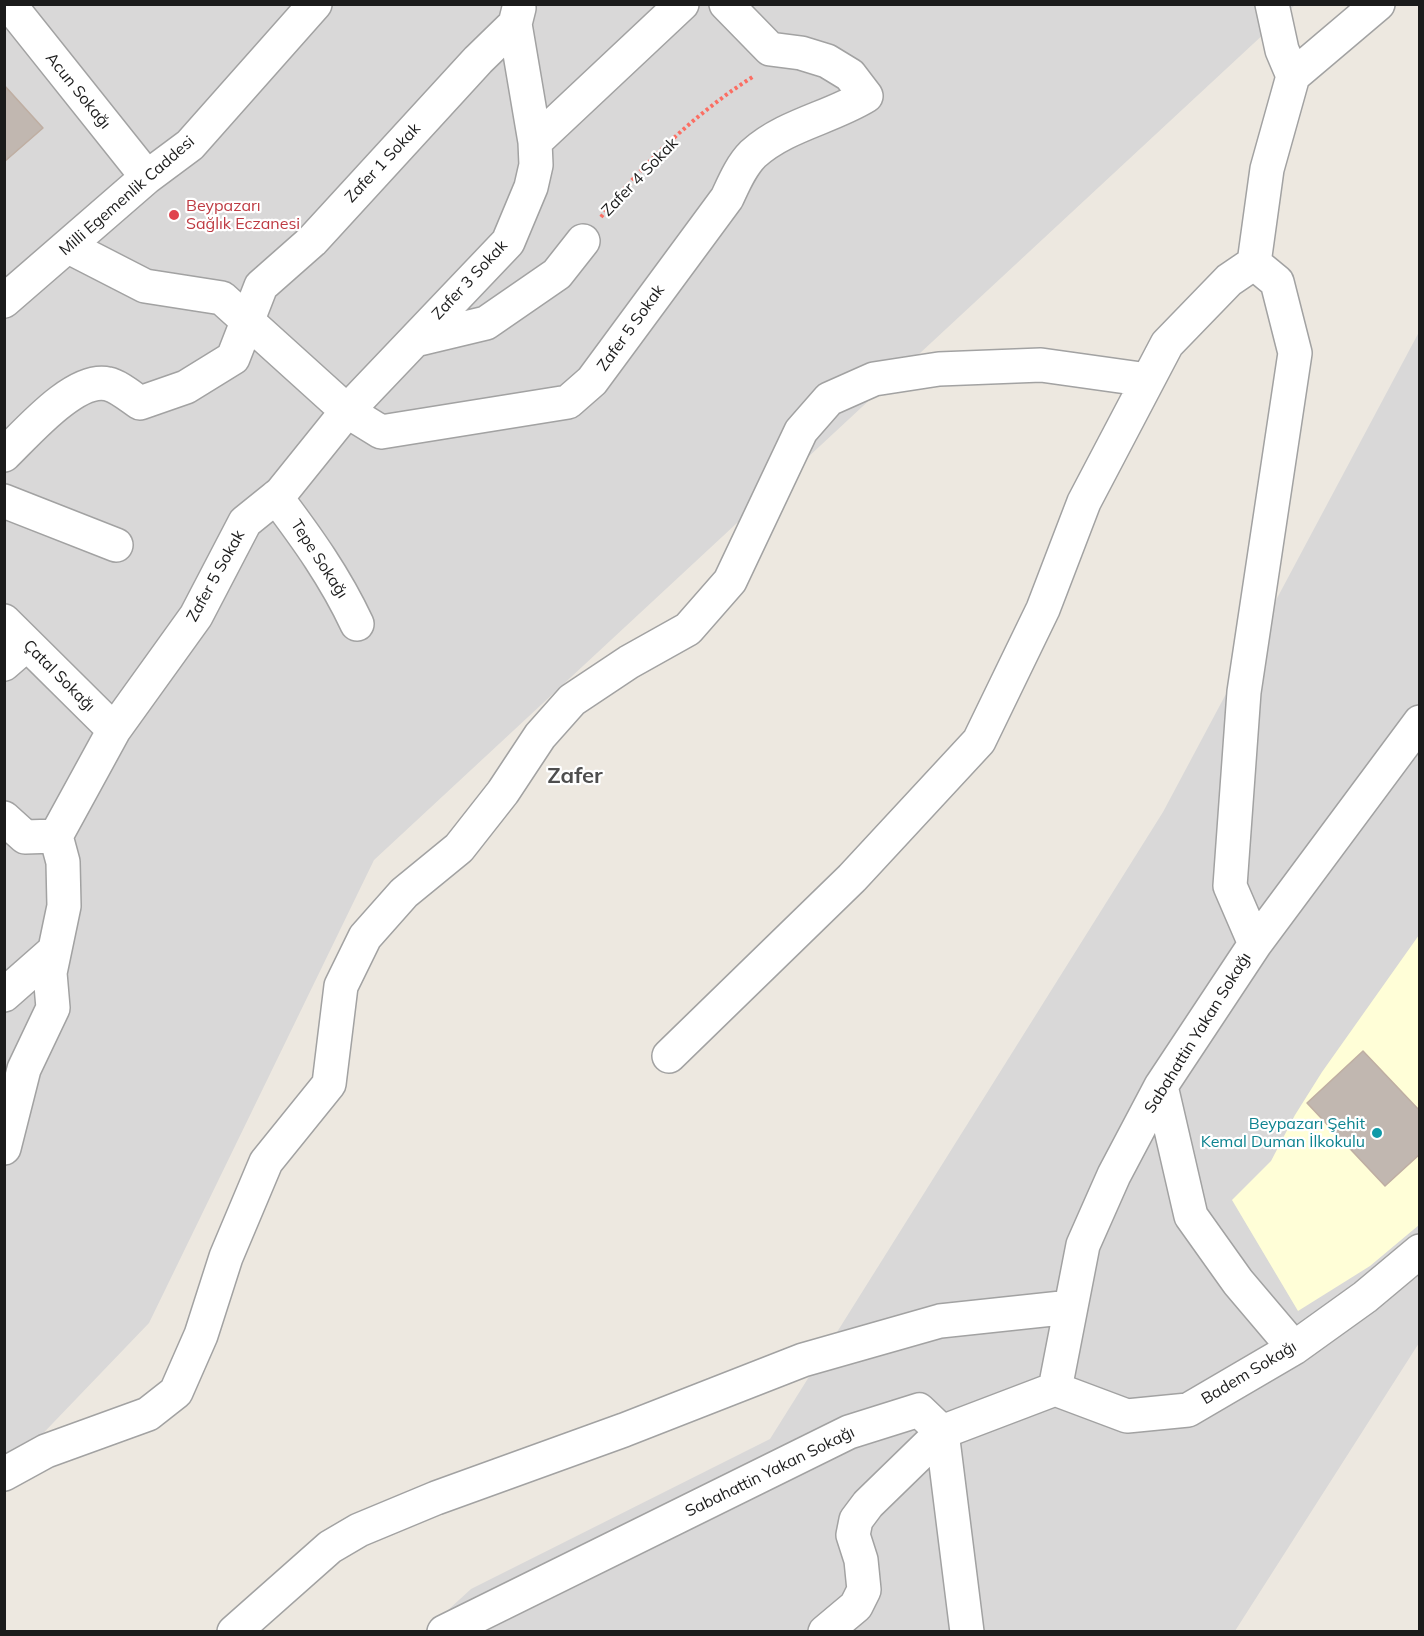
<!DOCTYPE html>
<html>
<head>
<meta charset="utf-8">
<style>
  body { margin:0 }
  #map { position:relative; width:1424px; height:1636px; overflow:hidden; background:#ede8e0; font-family:Mulish,sans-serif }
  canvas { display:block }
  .frame { position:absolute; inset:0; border:6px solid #1b1b1b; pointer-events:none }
</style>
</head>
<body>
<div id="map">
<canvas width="1424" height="1636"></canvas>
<div class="frame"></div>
</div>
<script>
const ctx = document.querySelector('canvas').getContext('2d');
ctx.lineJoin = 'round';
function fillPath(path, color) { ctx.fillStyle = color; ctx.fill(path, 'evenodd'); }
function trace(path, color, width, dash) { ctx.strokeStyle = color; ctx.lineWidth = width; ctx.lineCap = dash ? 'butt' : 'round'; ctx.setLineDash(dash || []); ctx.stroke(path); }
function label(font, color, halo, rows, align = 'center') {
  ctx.font = font + ' Mulish,sans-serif'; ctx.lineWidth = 4.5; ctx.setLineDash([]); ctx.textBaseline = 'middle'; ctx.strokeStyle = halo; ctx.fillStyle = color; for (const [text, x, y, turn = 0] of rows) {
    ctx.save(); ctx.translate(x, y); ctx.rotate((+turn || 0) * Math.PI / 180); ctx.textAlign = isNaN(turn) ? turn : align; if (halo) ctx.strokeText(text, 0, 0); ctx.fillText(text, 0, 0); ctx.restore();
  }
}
const residential = new Path2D(`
  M5 5H1295L374 860 149 1323 5 1473Z
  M1419 332V1343L1235 1631 424 1632 471 1589 770 1439 1163 812Z`);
const education = new Path2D(`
  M1419 935V1225L1370 1266 1298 1311 1232 1200 1271 1161 1295 1115 1322 1072Z`);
const building = new Path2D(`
  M4 85 43 128 4 162Z
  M1363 1051 1420 1111V1154L1385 1186 1307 1103Z`);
const path = new Path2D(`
  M601 217C643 163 697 112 754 76`);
const minor = new Path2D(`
  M9 4 147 177
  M1272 4 1282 50 1293 76
  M535 142 682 4
  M69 247 145 286 222 298 347 411 381 432 568 402 592 381 727 198C734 183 741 166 753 154 785 125 830 118 866 96L850 75 827 61 801 53 770 49 726 4
  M1254 263 1277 282 1295 353 1244 692 1230 886 1255 944
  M4 301 147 177 190 145 315 4
  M415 340 486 323 557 274 583 241
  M4 455C26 434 75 376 108 384 118 386 131 397 140 403L186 387 233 358 261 286 312 241 478 60 515 24 519 8
  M276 497C307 538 335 577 357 624
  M4 501 116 545
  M4 621 114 730
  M4 664 27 644
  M4 818 25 837 56 836
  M4 995 54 951
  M669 1056 852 878 979 741 1043 609 1084 502 1167 344 1229 280 1254 263 1267 169 1293 76 1378 4
  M1161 1086 1191 1216 1238 1282 1294 1348
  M4 1148 24 1069 53 1008 50 973 64 906 63 862 56 836 114 730 196 616 245 522 281 493 347 411 508 242 531 187 536 165 535 142 515 24
  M1055 1389 1127 1416 1188 1410 1294 1348 1365 1297 1420 1251
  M942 1432 967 1632
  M4 1474 46 1451 148 1414 176 1392 201 1335 226 1257 266 1162 329 1084 341 986 365 937 404 893 459 848 503 792 540 736 572 700 629 662 688 629 730 581 801 431 829 399 874 379 939 369 1041 365 1148 380
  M234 1632 330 1547 359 1530 436 1498 624 1430 803 1360 940 1321 1071 1307
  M444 1632 849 1432 919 1410 942 1432
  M825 1632 856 1606 864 1590 861 1560 853 1535 856 1520 868 1504 942 1432 1055 1389 1083 1245 1114 1175 1161 1086 1255 944 1420 722`);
const markers = [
  [174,215,6,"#e0444e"],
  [1377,1133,6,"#0f9aa8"]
];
const streetNames = [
  ["Acun Sokağı",78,91,51],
  ["Zafer 1 Sokak",383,163,-47],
  ["Zafer 4 Sokak",640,177,-46],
  ["Milli Egemenlik Caddesi",127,196,-41],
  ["Zafer 3 Sokak",470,280,-47],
  ["Zafer 5 Sokak",631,328,-54],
  ["Tepe Sokağı",319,559,57],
  ["Zafer 5 Sokak",216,576,-61],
  ["Çatal Sokağı",59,676,45],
  ["Sabahattin Yakan Sokağı",1198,1033,-58],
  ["Badem Sokağı",1249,1373,-31],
  ["Sabahattin Yakan Sokağı",770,1472,-26]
];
const healthNames = [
  ["Beypazarı",186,206],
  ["Sağlık Eczanesi",186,224]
];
const cultureNames = [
  ["Beypazarı Şehit",1365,1124],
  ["Kemal Duman İlkokulu",1365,1142]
];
const districtNames = [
  ["Zafer",575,776]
];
fillPath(residential, '#d9d8d8');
fillPath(education, '#fffed7');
fillPath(building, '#c1b7b0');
trace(building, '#bfaea2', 1.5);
trace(minor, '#a2a2a2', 36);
trace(path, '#fb6e63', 4, [3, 3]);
trace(minor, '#fff', 33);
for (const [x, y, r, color] of markers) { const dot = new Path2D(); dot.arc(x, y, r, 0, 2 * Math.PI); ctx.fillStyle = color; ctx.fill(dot); trace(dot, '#fff', 2); }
label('16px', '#1b1b1b', '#fff', streetNames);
label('16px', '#be3a42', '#fff', healthNames, 'left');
label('16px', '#0d838f', '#fff', cultureNames, 'right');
label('bold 22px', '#4e4e4e', '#fff', districtNames);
</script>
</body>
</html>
